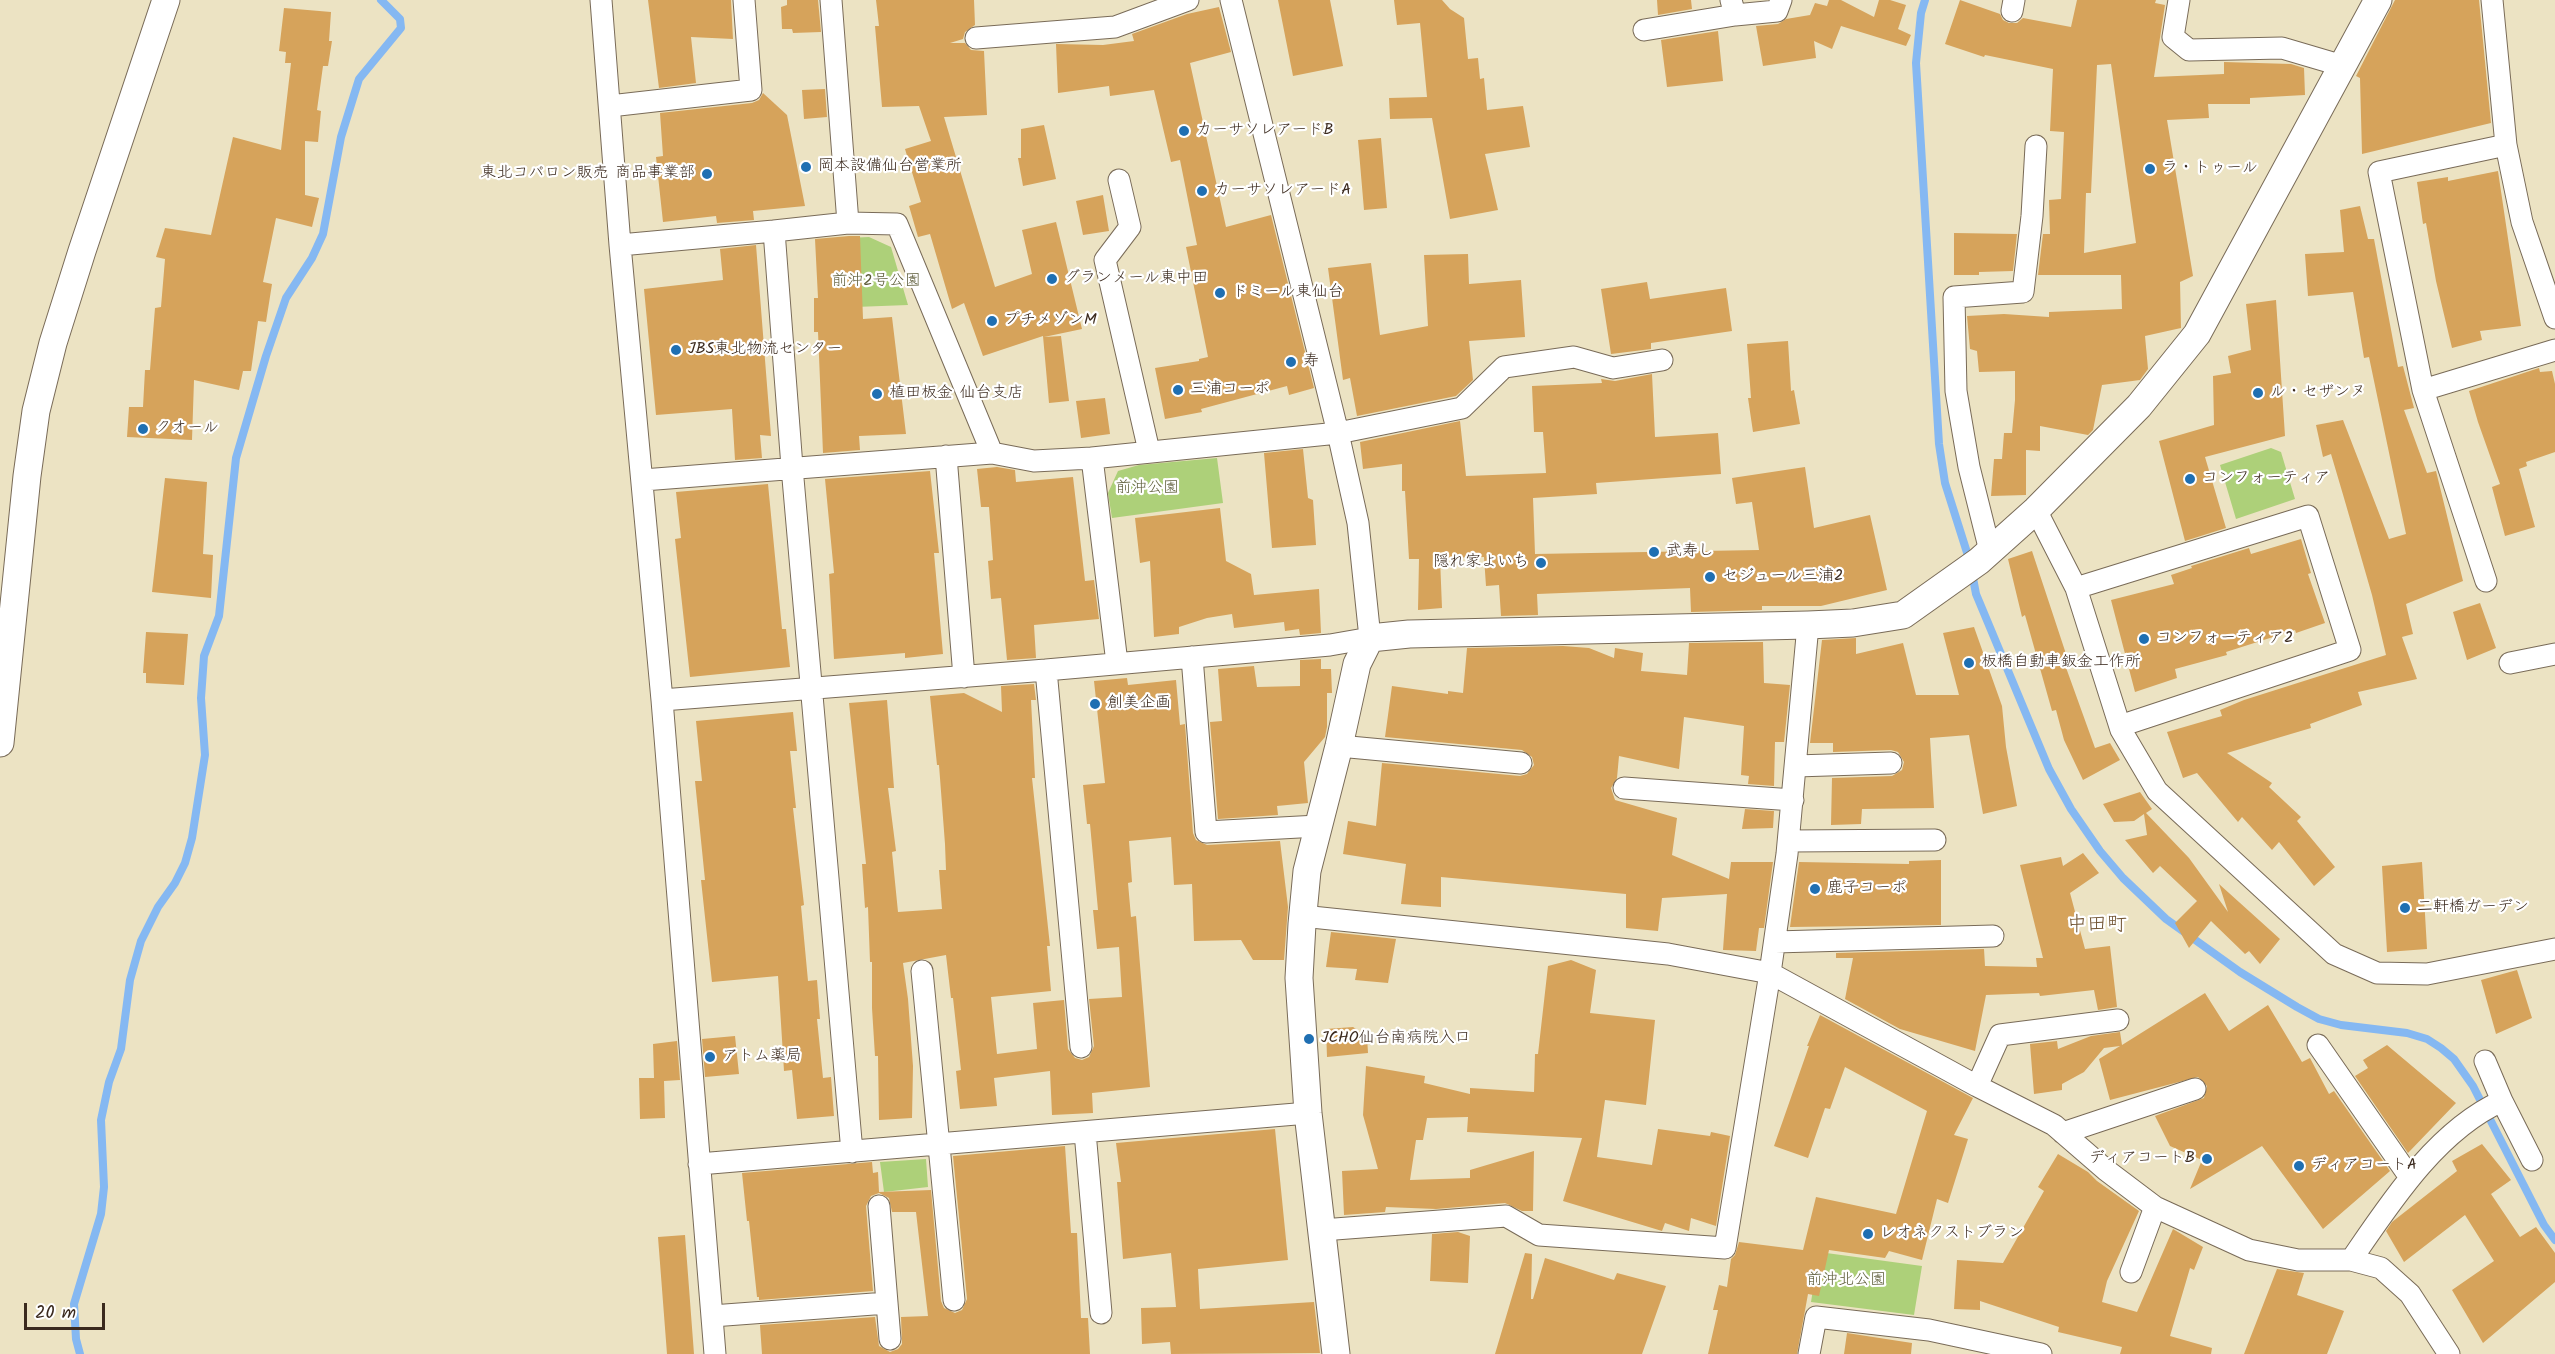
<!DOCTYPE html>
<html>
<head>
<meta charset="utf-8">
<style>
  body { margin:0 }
  #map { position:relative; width:2555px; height:1354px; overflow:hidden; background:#ece3c3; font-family:Kalam,sans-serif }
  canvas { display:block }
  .scale { position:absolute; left:24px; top:1303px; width:81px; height:27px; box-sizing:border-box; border:3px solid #3b2a1e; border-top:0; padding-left:8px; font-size:18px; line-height:21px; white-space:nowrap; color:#3b2a1e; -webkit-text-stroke:4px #fff; paint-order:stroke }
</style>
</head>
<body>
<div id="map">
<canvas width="2555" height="1354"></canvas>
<div class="scale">20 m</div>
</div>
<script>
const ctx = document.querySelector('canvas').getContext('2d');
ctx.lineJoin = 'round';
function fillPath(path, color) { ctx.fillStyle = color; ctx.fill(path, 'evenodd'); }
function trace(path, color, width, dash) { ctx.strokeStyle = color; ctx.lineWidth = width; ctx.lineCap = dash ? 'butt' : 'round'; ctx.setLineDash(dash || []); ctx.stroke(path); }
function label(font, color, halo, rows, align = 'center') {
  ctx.font = font + ' Kalam,"Klee One",sans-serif'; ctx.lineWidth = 4.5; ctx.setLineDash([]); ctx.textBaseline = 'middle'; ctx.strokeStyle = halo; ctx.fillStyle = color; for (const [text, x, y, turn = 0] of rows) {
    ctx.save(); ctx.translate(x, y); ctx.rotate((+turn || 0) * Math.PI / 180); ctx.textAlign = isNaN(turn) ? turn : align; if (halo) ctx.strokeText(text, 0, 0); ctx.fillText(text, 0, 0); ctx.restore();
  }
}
const green = new Path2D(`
  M869 237 891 247 908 305 855 307 847 238Z
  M2271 448 2281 452 2295 499 2236 519 2220 465Z
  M1217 458 1223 503 1112 518 1108 493 1118 471 1139 465Z
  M926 1159 928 1187 884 1192 880 1162Z
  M1819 1252 1922 1266 1914 1315 1811 1302Z`);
const stream = new Path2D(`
  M1925 0 1921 13 1916 63 1939 444 1945 483 1970 562 1976 594 2049 769 2071 809 2100 851 2123 878 2166 919 2240 972 2297 1007 2319 1019 2341 1025 2407 1033 2427 1039 2441 1048 2454 1059 2473 1086 2544 1225 2555 1240
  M80 1354 76 1339 74 1304 101 1214 104 1187 101 1120 109 1082 121 1049 130 980 141 941 158 907 175 883 185 863 192 838 205 755 201 698 204 656 219 616 236 458 266 356 286 298 312 258 323 234 341 137 359 79 401 28 400 19 381 0`);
const building = new Path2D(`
  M648 0H731L733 39 691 37 696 83 659 88Z
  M787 0H818L821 32 793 33 792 29H782L781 7 787 5Z
  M876 0H974L975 25 965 32 963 39 950 43H965L971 50 984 51 987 115 944 117 995 287 1032 274 1022 230 1056 222 1082 329 1044 337 1061 336 1069 401 1049 403 1043 336 983 356 964 303 952 309 930 234 918 237 909 206 921 202 905 149 931 141 919 106 882 107 875 26H879Z
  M1278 0H1330L1343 66 1293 76Z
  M1394 0H1442L1450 9 1464 18 1468 59 1478 58 1480 79 1484 78 1487 110 1523 106 1530 147 1485 154 1498 210 1450 219 1432 118 1390 119 1389 98 1427 97 1420 23 1397 25Z
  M1657 0H1691L1692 9 1658 15Z
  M1829 0H1841L1874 17 1879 0H1890L1906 5 1898 29 1911 35 1906 46 1841 26 1832 49 1814 41 1816 58 1763 66 1756 26 1778 24 1786 19 1810 15 1815 3 1827 6Z
  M1960 0 2000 14 2003 20 2009 23H2017L2023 18 2071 27 2077 0H2156L2155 3 2165 5 2154 77 2224 74V62L2291 64 2304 68 2305 95 2250 98V104H2208L2209 118 2167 120 2193 276 2180 282 2181 328 2145 336 2148 369 2140 380 2102 385 2093 430 2088 435 2040 426V451L2026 450V495L1991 496 1994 459H2002L2004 433H2012L2015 400V371L1979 372 1977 351 1970 349 1967 316 2004 314 2049 317V312L2122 309 2121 275H2038L2043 234H2050L2049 200 2061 199 2064 132 2050 131 2053 69 1985 55 1984 57 1945 44ZM2111 64 2136 243 2084 253 2086 193H2091L2097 65Z
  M2395 0H2479L2491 123 2362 154 2360 78 2356 76Z
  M1219 7 1231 52 1190 63 1226 227 1271 215 1314 388 1289 395 1287 386 1201 409 1202 412 1165 419 1155 368 1199 361V359L1208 357 1186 247 1197 245 1180 160 1171 162 1154 90 1110 96 1109 86 1058 93 1056 44 1103 45 1134 41 1132 34 1187 14Z
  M284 8 331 12 329 41H332L328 66H323L317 110 321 111 318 142 305 141V195L319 198 312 227 276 218 263 282 272 284 266 322 258 321 251 371H243L239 390 194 380 192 440 127 437 129 407H143L145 370H150L155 308 161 307 165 259 156 257 165 228 211 235 233 137 281 150 291 63H285L286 52 279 51Z
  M1718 31 1723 81 1667 87 1661 40Z
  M825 89 827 117 804 119 802 90Z
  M763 93 787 115 805 206 753 211 754 220 717 223 716 216 663 222 656 157 663 156 660 113 752 103 759 100Z
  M1044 125 1056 179 1023 186 1018 158H1021V129Z
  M1381 138 1387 208 1364 210 1358 140Z
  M2498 171 2521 326 2480 331 2482 340 2452 348 2436 281 2426 223 2423 224 2417 182 2448 177V181Z
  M1103 195 1109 231 1083 235 1076 201Z
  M2360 206 2368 239H2374L2398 367 2403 366 2414 408 2404 410 2427 473 2436 471 2463 581 2406 604 2413 634 2402 637 2417 679 2358 692 2362 705 2310 724 2311 728 2227 753 2272 783 2269 787 2301 817 2297 821 2335 867 2314 886 2279 842 2272 850 2242 817 2238 822 2197 773 2183 778 2167 732 2222 716 2220 710 2244 700 2386 655 2372 595 2344 498 2331 454 2323 457 2316 425 2343 420 2389 539 2406 534 2369 357 2364 358 2353 292 2308 296 2305 254 2344 252 2340 210Z
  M1954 233 2017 234 2013 271 1979 272V275H1954Z
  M849 236H860L863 319 892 317 906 434 859 436 860 450 823 453 818 332H814V298H818L815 239Z
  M756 245 771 436 760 435 762 458 735 460 732 409 656 415 644 289 723 280 720 249Z
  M1468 254 1469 284 1521 280 1525 337 1469 341 1473 380 1456 396 1357 416 1350 378 1343 380 1328 268 1371 263 1380 335 1428 326 1424 255Z
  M1647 282 1650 299 1726 288 1732 331 1651 343V349L1611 354 1601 289Z
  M2276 300 2285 436 2205 457 2226 528 2185 541 2159 441 2214 425 2213 376 2231 373 2228 356 2251 350 2246 304Z
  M1788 341 1791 391 1794 390 1800 424 1753 432 1748 398H1751L1747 344Z
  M2539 368 2540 372 2552 371 2555 384V452L2526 462 2527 466 2519 469 2535 527 2505 536 2492 487 2500 484 2478 422 2469 391Z
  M1652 374 1655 437 1718 433 1721 474 1596 483 1597 494 1533 498 1535 554 1759 550 1752 502 1736 504 1732 478 1805 467 1814 528 1870 515 1887 590 1821 606H1762V610L1691 612 1690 588 1537 594 1538 615 1501 616 1499 585 1486 586 1484 557 1440 558 1442 608 1418 610 1419 559H1409L1405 491H1402V464L1363 469 1360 442 1460 421 1466 476 1546 473 1543 432H1534L1532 386 1602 383 1601 379 1615 381Z
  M1105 398 1110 434 1081 438 1076 401Z
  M1303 449 1308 498 1313 500 1316 545 1272 548 1264 453Z
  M997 467 1015 470 1016 482 1073 477 1085 581 1094 580 1099 619 1034 625 1036 658 1007 660 1001 598 991 599 988 561 993 560 989 507H981L977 469Z
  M930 471 939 553H934L943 654 905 658V653L834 659 829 574 834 573 825 479Z
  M165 478 207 482 203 554 213 555 211 598 152 592Z
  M768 484 782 629H786L790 667 690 677 675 539 681 538 676 492Z
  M1220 508 1226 561 1251 574 1254 595 1319 589 1321 633 1300 635 1299 629 1285 631 1284 622 1234 628 1232 614 1207 618 1179 627V634L1154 637 1150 561 1140 563 1135 518Z
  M2301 539 2311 573 2308 574 2325 623 2296 633 2295 630 2226 652 2227 655 2175 669 2177 678 2135 692 2111 600 2174 584 2171 575 2192 568 2191 566 2249 548 2251 554Z
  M2032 551 2068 660 2064 662 2095 748 2110 743 2120 760 2083 780 2064 740 2056 710 2052 711 2025 615 2022 617 2008 559Z
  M2480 603 2496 648 2467 660 2453 612Z
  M1974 627 2002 706 2006 747 2017 806 1983 814 1969 735 1930 738 1934 808 1862 809 1861 824 1831 825 1832 778 1892 776 1902 770 1904 762 1898 752 1891 750 1833 752V743H1810L1822 640 1856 638V654L1903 643 1916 695H1959L1943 633Z
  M146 632 188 634 184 685 146 683V673H143Z
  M1763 642 1764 683 1790 685 1784 742H1775L1774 786 1748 784 1749 776 1741 775 1744 726 1684 717 1679 769 1619 756 1617 778 1611 788 1615 800 1677 818 1672 855 1729 879 1731 862H1773L1764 928H1759L1756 951 1723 950 1727 894 1662 898 1658 931 1626 928V894L1441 877V907L1401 904 1406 864 1343 854 1348 821 1376 826 1382 763 1520 776 1527 774 1534 765 1532 757 1522 750 1385 737 1392 686 1448 694V691L1463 693 1467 648 1563 646 1589 648 1614 658 1615 648 1643 653 1641 671 1687 675 1689 643Z
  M1321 659V669H1331L1332 693H1327V727L1325 737 1304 762 1308 803 1277 806 1278 815 1218 819 1210 722 1222 721 1218 669 1254 666 1257 687 1300 686V660Z
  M1127 678 1128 685 1176 680 1180 725 1185 724 1193 833 1196 840 1207 845 1280 841 1288 907 1284 960H1253L1241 940 1194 941 1192 884 1174 885 1171 837 1129 841 1132 882 1128 883 1131 917 1136 916 1150 1087 1092 1093 1093 1113 1052 1115 1050 1071 994 1078 997 1106 960 1109 956 1071 961 1070 953 998H951L946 955 903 963 908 999 913 1066 912 1118 879 1120 878 1056H875L872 1008V962H870L868 907 865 908 862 864H866L849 703 887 700 894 788H888L896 851 892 852 898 912 942 909 939 870H946L945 844 939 765H937L930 696 964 693 1002 712 1001 686 1034 684 1036 700H1031L1035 778H1032L1050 946H1047L1051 991 991 997 997 1054 1037 1049 1033 1003 1064 1000 1068 1049 1075 1058 1082 1060 1089 1057 1094 1046 1089 999 1122 997 1119 947 1097 949 1093 910H1098L1090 824H1087L1083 785 1105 783 1094 681Z
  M793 712 797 751H790L796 808H793L804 905 801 906 808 981 817 980 820 1019H817L823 1078 831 1077 834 1116 797 1119 792 1070 784 1071 778 976 712 982 701 880H705L695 781H702L696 721Z
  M2140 792 2152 809 2146 813 2189 858 2228 912 2219 884 2280 939 2260 964 2249 951 2245 954 2211 921 2189 948 2175 923 2197 901 2160 866 2153 873 2125 840 2147 835 2144 814 2134 821 2114 822 2103 804Z
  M1745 809 1774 811 1773 828 1742 829Z
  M2083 853 2099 873 2070 893 2085 949 2110 946 2117 1007 2098 1010 2094 990 2040 996 2039 993 1986 995 1975 1051 1900 1029 1845 999 1853 958H1836V953L1984 949 1985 966 2037 967 2036 958H2043L2020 865 2061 857 2063 866Z
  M1941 860V925L1790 927 1799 862 1909 864V861Z
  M2422 862 2427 949 2387 952 2382 866Z
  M1331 932 1396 939 1388 983 1355 980 1357 969 1326 967Z
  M1571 960 1596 970 1590 1013 1655 1020 1646 1105 1605 1100 1597 1157 1652 1165 1658 1129 1710 1136 1711 1132 1730 1136 1716 1226 1691 1218 1689 1231 1665 1223 1662 1231 1563 1201 1582 1138 1467 1132 1468 1117 1427 1118 1423 1140H1416L1410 1180 1470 1178V1170L1534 1151 1533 1211H1522L1505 1203 1436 1209 1386 1207 1385 1212 1344 1215 1342 1171 1378 1169 1363 1115 1366 1066 1425 1076 1424 1083 1470 1094V1088L1534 1092 1535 1054H1538L1548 966Z
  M2517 970 2532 1018 2496 1034 2481 980Z
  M2205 993 2229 1031 2268 1005 2302 1062 2310 1058 2329 1094 2334 1091 2390 1171 2323 1229 2262 1146 2190 1189 2202 1160 2170 1146 2155 1116 2204 1098 2207 1086 2198 1077 2110 1100 2099 1059 2120 1046 2104 1048 2084 1072 2062 1084V1090L2034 1094 2030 1044 2057 1041 2058 1049 2091 1036 2120 1032 2122 1045Z
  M1820 1015 1973 1098 1954 1135 1968 1139 1948 1203 1937 1199 1922 1260 1889 1251 1885 1258 1829 1250 1819 1296 1808 1294 1797 1354H1708L1718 1310H1713L1719 1285 1727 1287 1731 1259 1735 1255 1739 1242 1803 1250 1816 1197 1896 1214 1927 1111 1845 1067 1830 1109 1825 1108 1808 1158 1774 1146 1809 1046H1807Z
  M1353 1027 1367 1036 1368 1053 1327 1057 1326 1029Z
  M735 1036 739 1074 705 1077 702 1039Z
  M677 1041 680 1080 664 1081 665 1118 640 1119 639 1078H654L653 1044Z
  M2387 1045 2456 1103 2408 1153 2355 1076 2368 1068 2363 1060Z
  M1275 1129 1288 1260 1198 1269 1200 1309 1314 1302 1320 1353 1171 1354 1170 1342 1142 1344 1141 1308 1176 1307 1171 1253 1123 1259 1117 1182H1121L1116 1143Z
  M2482 1144 2511 1180 2491 1194 2520 1237 2536 1227 2555 1253V1282L2483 1343 2452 1290 2494 1261 2465 1215 2404 1262 2386 1231 2392 1222 2457 1171 2452 1161Z
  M1065 1146 1071 1233H1077L1081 1318H1088L1090 1354H762L760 1325 875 1317 879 1346 890 1352 898 1349 902 1344 901 1317 928 1316 916 1212H892L889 1198 879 1193 871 1196 866 1206 873 1291 759 1300V1297H757L749 1221H747L742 1173 872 1162 873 1173 878 1172 879 1192 931 1190 941 1301 944 1308 955 1313 962 1310 967 1299 953 1156Z
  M2058 1154 2088 1172 2097 1181 2139 1211 2107 1281 2102 1302 2137 1312 2173 1229 2203 1247 2194 1270 2190 1268 2170 1336 2212 1348 2211 1354H2120L2122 1347 2058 1332 2059 1327 1980 1301V1310L1954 1309 1957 1260 2003 1263 2044 1191 2038 1187Z
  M1458 1232 1470 1236 1468 1283 1430 1281 1432 1234Z
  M685 1235 694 1354H667L658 1237Z
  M1525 1253 1532 1254 1531 1299H1533L1545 1258 1614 1280 1617 1273 1666 1286 1642 1354H1495Z
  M2277 1269 2304 1273 2297 1295 2344 1311 2327 1354H2244Z
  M1847 1333 1912 1343 1911 1354H1844Z`);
const minor = new Path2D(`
  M601 0 620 245 662 700 715 1354
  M831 0 848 223
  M1731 0 1735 15 1777 11 1781 0
  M2179 0 2173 37 2189 50 2282 48 2343 66
  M2492 0 2506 145 2522 222 2555 318
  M2012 11 2014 0
  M1644 30 1735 15
  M976 38 1115 27 1188 0
  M610 106 751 90 744 0
  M2506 145 2379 172 2423 390 2555 350
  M1119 180 1130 227 1105 260 1149 451
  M774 231 848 223 897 224 992 453
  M620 245 774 231 792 467 852 1152
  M2423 390 2486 581
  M946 456 964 677
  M1092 458 1117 663
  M643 480 992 453 1034 461 1092 458 1338 433 1462 408 1504 367 1574 357 1613 368 1662 360
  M2036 510 2076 588 2121 730 2157 791 2334 954 2377 973 2427 974 2555 949
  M1990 551 1969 467 1956 391 1954 297 2023 292 2032 216 2036 146
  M2076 588 2308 516 2350 650 2120 726
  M1808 625 1787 854 1770 973 1977 1086 2054 1125 2106 1170 2155 1207 2249 1250 2298 1260H2351L2381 1268 2410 1294 2449 1354
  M1192 657 1206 832 1318 826
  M2510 663 2555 654
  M1046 670 1081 1047
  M662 700 1046 670 1330 645 1370 638 1358 523 1338 433 1231 0
  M1339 746 1521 763
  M1796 766 1891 763
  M1624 788 1793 800
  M1789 841 1935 840
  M1302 916 1668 954 1770 973 1725 1248 1539 1235 1506 1216 1322 1230
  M1775 942 1993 936
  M922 971 954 1300
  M2318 1045 2409 1176
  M2485 1061 2502 1101
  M1977 1086 2000 1035 2118 1020
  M1085 1132 1101 1313
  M2063 1133 2195 1089
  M699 1164 1308 1113
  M879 1206 890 1339
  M2351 1260C2390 1203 2437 1130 2502 1101L2532 1160
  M2131 1272 2155 1207
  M712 1316 887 1303
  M1809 1354 1816 1317 1929 1330 2041 1354`);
const tertiary = new Path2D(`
  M0 743 27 476 36 411 53 343 82 251 166 0
  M1336 1354 1308 1113 1299 978 1302 924 1307 871 1339 746 1357 664 1370 638 1409 634 1808 625 1853 623 1903 615 1979 561 2036 510 2139 406 2197 334 2378 0`);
const markers = [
  [1184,131,6,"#1f6fb2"],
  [806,167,6,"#1f6fb2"],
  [2150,169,6,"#1f6fb2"],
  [707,174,6,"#1f6fb2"],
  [1202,191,6,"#1f6fb2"],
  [1052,279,6,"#1f6fb2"],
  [1220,293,6,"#1f6fb2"],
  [992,321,6,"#1f6fb2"],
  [676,350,6,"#1f6fb2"],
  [1291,362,6,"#1f6fb2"],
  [1178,390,6,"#1f6fb2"],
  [2258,393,6,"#1f6fb2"],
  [877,394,6,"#1f6fb2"],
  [143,429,6,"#1f6fb2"],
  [2190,479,6,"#1f6fb2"],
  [1654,552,6,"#1f6fb2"],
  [1541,563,6,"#1f6fb2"],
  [1710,577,6,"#1f6fb2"],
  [2144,639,6,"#1f6fb2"],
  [1969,663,6,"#1f6fb2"],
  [1095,704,6,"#1f6fb2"],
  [1815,889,6,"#1f6fb2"],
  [2405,908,6,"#1f6fb2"],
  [1309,1039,6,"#1f6fb2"],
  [710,1057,6,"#1f6fb2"],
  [2207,1159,6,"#1f6fb2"],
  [2299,1166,6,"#1f6fb2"],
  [1868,1234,6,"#1f6fb2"]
];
const poiNames = [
  ["カーサソレアードB",1196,131],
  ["岡本設備仙台営業所",818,167],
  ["ラ・トゥール",2162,169],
  ["東北コパロン販売 商品事業部",695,174,"right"],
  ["カーサソレアードA",1214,191],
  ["グランメール東中田",1064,279],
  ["ドミール東仙台",1232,293],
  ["プチメゾンM",1004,321],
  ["JBS東北物流センター",688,350],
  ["寿",1303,362],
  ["三浦コーポ",1190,390],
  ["ル・セザンヌ",2270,393],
  ["植田板金 仙台支店",889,394],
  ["クオール",155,429],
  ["コンフォーティア",2202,479],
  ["武寿し",1666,552],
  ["隠れ家よいち",1529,563,"right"],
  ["セジュール三浦2",1722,577],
  ["コンフォーティア2",2156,639],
  ["板橋自動車鈑金工作所",1981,663],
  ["創美企画",1107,704],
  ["鹿子コーポ",1827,889],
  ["二軒橋ガーデン",2417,908],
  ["JCHO仙台南病院入口",1321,1039],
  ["アトム薬局",722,1057],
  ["ディアコートB",2195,1159,"right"],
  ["ディアコートA",2311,1166],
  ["レオネクストブラン",1880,1234]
];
const parkNames = [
  ["前沖2号公園",876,282],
  ["前沖公園",1147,489],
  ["前沖北公園",1846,1281]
];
const quarterNames = [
  ["中田町",2097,927]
];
fillPath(green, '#add079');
trace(stream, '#85b8f2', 8);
fillPath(building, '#d6a35b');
trace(minor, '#796b58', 23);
trace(tertiary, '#796b58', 29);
trace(minor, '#fff', 21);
trace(tertiary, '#fff', 27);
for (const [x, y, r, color] of markers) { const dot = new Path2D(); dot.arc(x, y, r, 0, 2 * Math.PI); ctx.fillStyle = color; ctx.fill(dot); trace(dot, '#fff', 2); }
label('16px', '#3b2a1e', '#fff', poiNames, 'left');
label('16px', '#5d5c39', '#fff', parkNames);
label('20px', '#715433', '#fff', quarterNames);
</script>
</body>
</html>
